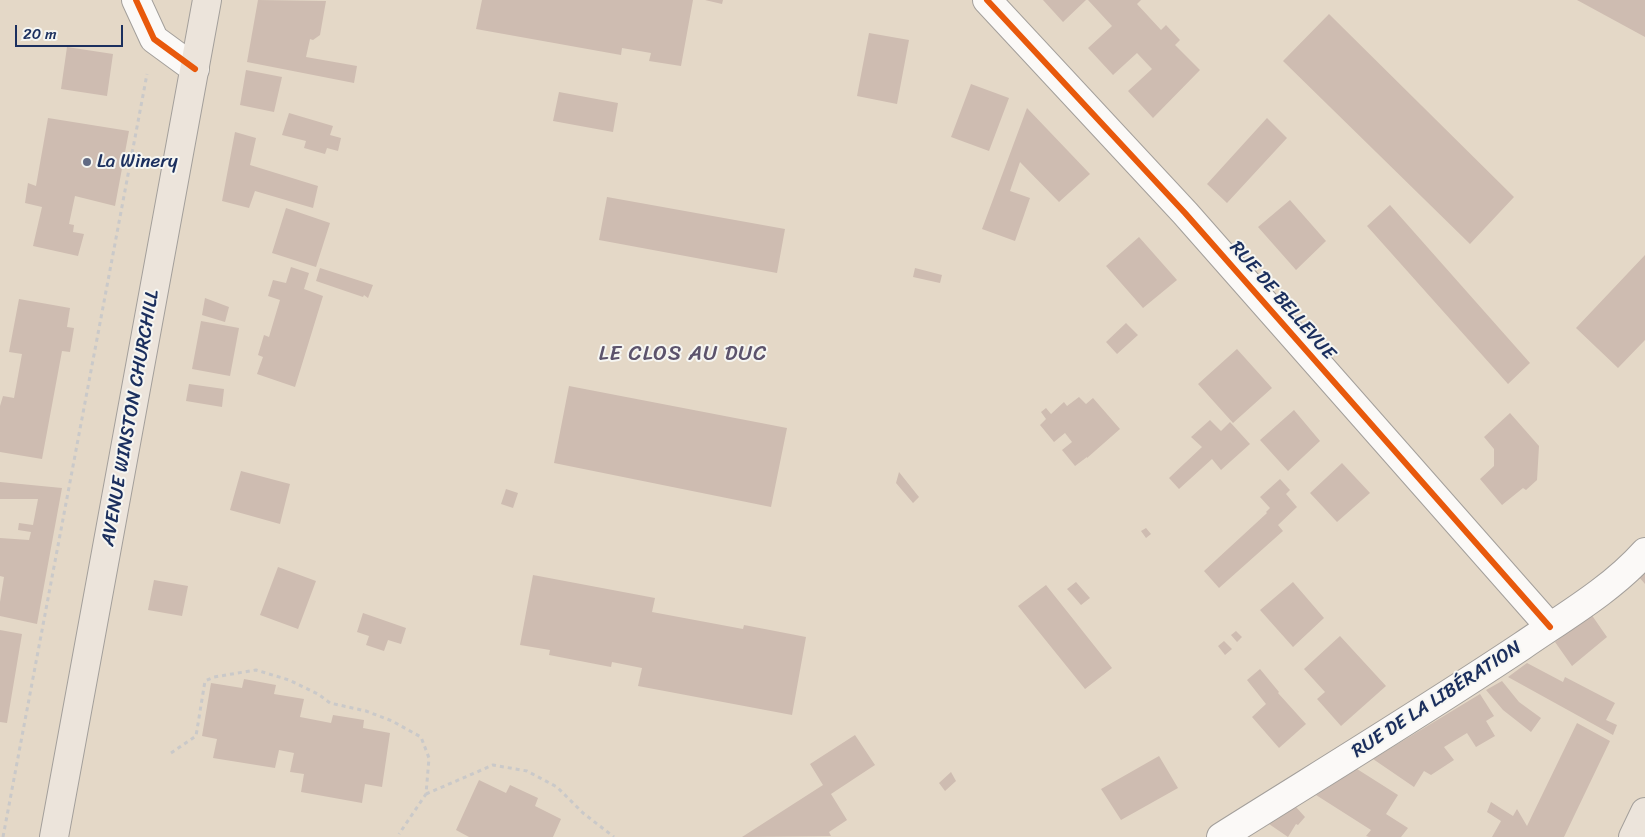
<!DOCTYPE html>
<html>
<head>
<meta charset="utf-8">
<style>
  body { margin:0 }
  #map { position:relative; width:1645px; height:837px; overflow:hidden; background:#e4d8c7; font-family:Sriracha,sans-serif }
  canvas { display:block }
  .scale { position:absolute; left:15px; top:25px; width:108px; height:22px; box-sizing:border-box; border:2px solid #1b2f5e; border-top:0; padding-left:6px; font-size:15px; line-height:18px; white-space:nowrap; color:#1b2f5e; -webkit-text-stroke:4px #f6f6f2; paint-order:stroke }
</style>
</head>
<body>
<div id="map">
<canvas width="1645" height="837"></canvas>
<div class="scale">20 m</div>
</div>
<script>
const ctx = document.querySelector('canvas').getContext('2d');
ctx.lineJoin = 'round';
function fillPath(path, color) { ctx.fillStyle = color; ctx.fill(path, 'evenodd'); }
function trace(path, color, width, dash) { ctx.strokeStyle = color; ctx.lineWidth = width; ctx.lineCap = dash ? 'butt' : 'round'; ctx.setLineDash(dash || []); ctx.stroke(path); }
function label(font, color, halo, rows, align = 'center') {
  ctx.font = font + ' Sriracha,sans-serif'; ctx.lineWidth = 4; ctx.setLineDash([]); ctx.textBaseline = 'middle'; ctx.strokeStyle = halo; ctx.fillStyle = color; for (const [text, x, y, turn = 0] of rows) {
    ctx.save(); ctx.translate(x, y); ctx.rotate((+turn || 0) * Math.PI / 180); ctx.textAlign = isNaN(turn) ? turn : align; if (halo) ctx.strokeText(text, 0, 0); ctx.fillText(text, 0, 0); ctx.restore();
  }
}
const building = new Path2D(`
  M258 0 326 1 320 35 313 40 310 39 306 57 357 66 354 83 247 62Z
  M482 0H693L681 66 649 61 651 53 622 48 621 55 476 29Z
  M705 0H723L722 4Z
  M1043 0H1086L1063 22Z
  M1088 0H1141L1137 4 1161 30 1166 25 1180 40 1175 45 1200 70 1153 118 1128 91 1152 69 1137 53 1113 75 1088 48 1112 26Z
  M1577 0H1645V37Z
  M1329 14 1514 197 1470 244 1283 61Z
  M869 33 909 40 897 104 857 96Z
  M67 47 113 54 107 96 61 89Z
  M246 70 282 77 274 112 240 105Z
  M971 84 1009 98 989 151 951 137Z
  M559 92 618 103 613 132 553 121Z
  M1027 108 1090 174 1059 202 1020 162 1010 191 1030 198 1015 241 982 229Z
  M289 113 333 126 330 135 341 138 338 151 327 148 325 154 304 148 306 141 282 135Z
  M48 118 129 131 115 206 75 196 69 224 74 225 73 232 84 234 78 256 33 246 42 207 25 203 28 183 36 186Z
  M1267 118 1287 138 1227 203 1207 184Z
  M235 132 256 138 250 165 318 186 313 208 255 191 249 208 222 201Z
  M607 197 785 229 777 273 599 240Z
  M1290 200 1326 241 1296 270 1258 227Z
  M1390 205 1530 363 1508 384 1367 226Z
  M286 208 330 223 316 267 272 253Z
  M1139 237 1177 280 1143 308 1106 266Z
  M1645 255V340L1618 368 1576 328Z
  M291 267 309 273 304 289 323 296 295 387 257 374 263 357 258 355 264 335 269 337 280 300 268 296 273 280 286 283Z
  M320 268 373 285 368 298 364 295 363 297 316 281Z
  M915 268 942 275 940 283 913 277Z
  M205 298 229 307 225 322 202 315Z
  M19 299 70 308 67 327 74 328 70 352 62 351 42 459 0 452V406L3 396 14 398 22 354 9 352Z
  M201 321 239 328 230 376 192 369Z
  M1126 323 1138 335 1117 354 1106 342Z
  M1237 349 1272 388 1233 423 1198 384Z
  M189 384 224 389 222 407 186 401Z
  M569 386 787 428 771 507 554 463Z
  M1079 397 1086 404 1093 398 1120 429 1087 458V457L1075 466 1062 450 1072 442 1065 433 1054 442 1040 425 1046 419 1041 412 1046 408 1051 414 1064 402 1067 406Z
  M1294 410 1320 441 1288 471 1260 440Z
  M1510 413 1539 446 1537 480 1526 490 1523 488 1502 505 1480 479 1494 466V449L1484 437Z
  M1210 420 1221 431 1230 422 1250 444 1221 470 1212 459 1179 489 1169 478 1202 447 1191 437Z
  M1342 463 1370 493 1337 522 1310 493Z
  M241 471 290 484 280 524 230 510Z
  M899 472 919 497 913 503 896 483Z
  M1280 479 1290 490 1286 494 1297 507 1278 525 1283 531 1219 588 1204 571 1267 513 1266 512 1270 508 1260 497Z
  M0 482 62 488 37 624 0 616V602L4 577 0 576V538L29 540 31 532 18 530 19 523 33 525 38 499H0Z
  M506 489 518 493 513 508 501 504Z
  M1146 528 1151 534 1146 538 1141 531Z
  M278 567 316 581 298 629 260 615Z
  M1645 573V584L1639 577Z
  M533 575 655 598 652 612 743 629 744 625 806 637 792 715 638 686 642 668 612 662 611 667 549 655 550 650 520 645Z
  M154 580 188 586 182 616 148 610Z
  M1076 582 1090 598 1081 605 1067 589Z
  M1293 582 1324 618 1293 647 1260 610Z
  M1046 585 1112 668 1085 689 1018 606Z
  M363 613 406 628 401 644 388 640 384 651 366 645 369 636 357 632Z
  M1591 614 1607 637 1572 666 1555 642Z
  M0 630 22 634 7 723 0 722Z
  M1236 631 1242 637 1237 642 1231 635Z
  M1340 636 1386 686 1341 726 1317 699 1325 692 1304 669Z
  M1224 641 1232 649 1225 655 1218 646Z
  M1527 663 1563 682 1565 677 1615 703 1606 720 1617 725 1613 735 1508 677Z
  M1260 669 1279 692 1278 693 1306 724 1279 748 1252 717 1266 704 1247 680Z
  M244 679 276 685 274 694 304 699 300 717 331 723 333 715 364 720 363 728 390 733 382 787 365 784 362 803 301 792 304 774 290 772 294 753 279 750 275 768 213 758 217 739 202 736 211 683 242 688Z
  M1502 681 1519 702 1541 718 1531 732 1503 710 1486 690Z
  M1480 694 1494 716 1486 721 1495 736 1476 747 1467 733 1444 747 1454 760 1431 775 1424 771 1414 787 1373 759Z
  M1577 723 1610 741 1564 837H1492L1501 821 1487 812 1491 802 1513 816 1517 809 1527 826Z
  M855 735 875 765 831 794 847 820 829 832 831 836 742 837 823 785 810 764Z
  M1159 756 1178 788 1121 820 1101 789Z
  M1357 769 1398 795 1386 814 1408 828 1401 837H1369L1366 836 1371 830 1316 795Z
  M951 772 956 781 945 791 939 783Z
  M479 780 506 793 510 785 538 798 535 806 561 819 553 837H469L456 830Z
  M1296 807 1305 817 1298 825 1296 824 1288 837 1269 824Z`);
const path = new Path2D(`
  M171 753 196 736 205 681 214 677 256 670 289 680 318 694 330 703 366 711 392 721 421 737 429 758 426 794 399 834
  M426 794 493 765 527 771 557 787 583 813 614 837
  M3 837 147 74`);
const minor = new Path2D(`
  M136 0 154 39 195 69
  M987 0 1185 213 1550 627
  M1221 837C1321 774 1423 712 1522 646 1564 617 1611 590 1645 552`);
const major = new Path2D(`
  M54 837 207 0
  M1633 837 1645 812`);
const cycleway = new Path2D(`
  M136 0 154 39 195 69
  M987 0 1185 213 1550 627`);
const markers = [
  [87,162,5,"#616a83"]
];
const poiNames = [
  ["La Winery",97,162]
];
const streetNames = [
  ["RUE DE BELLEVUE",1282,301,49],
  ["AVENUE WINSTON CHURCHILL",131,418,-80],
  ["RUE DE LA LIBÉRATION",1437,700,-33]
];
const quarterNames = [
  ["LE CLOS AU DUC",683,355]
];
fillPath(building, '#cebcb1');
trace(minor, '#a39f9b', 30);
trace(major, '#a39f9b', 30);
trace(path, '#cac9c9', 3, [4, 4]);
trace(minor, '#fbf9f7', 28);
trace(major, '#ece4db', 28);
trace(cycleway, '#e8590c', 6);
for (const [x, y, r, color] of markers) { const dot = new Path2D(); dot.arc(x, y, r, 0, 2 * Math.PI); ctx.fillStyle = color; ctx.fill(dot); trace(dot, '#f6f6f2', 2); }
label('19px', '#1b2f5e', '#f6f6f2', poiNames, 'left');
label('19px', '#1b2f5e', '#f6f6f2', streetNames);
ctx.letterSpacing = '1px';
label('21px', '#5c536c', '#f6f6f2', quarterNames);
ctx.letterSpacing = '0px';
</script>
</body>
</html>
